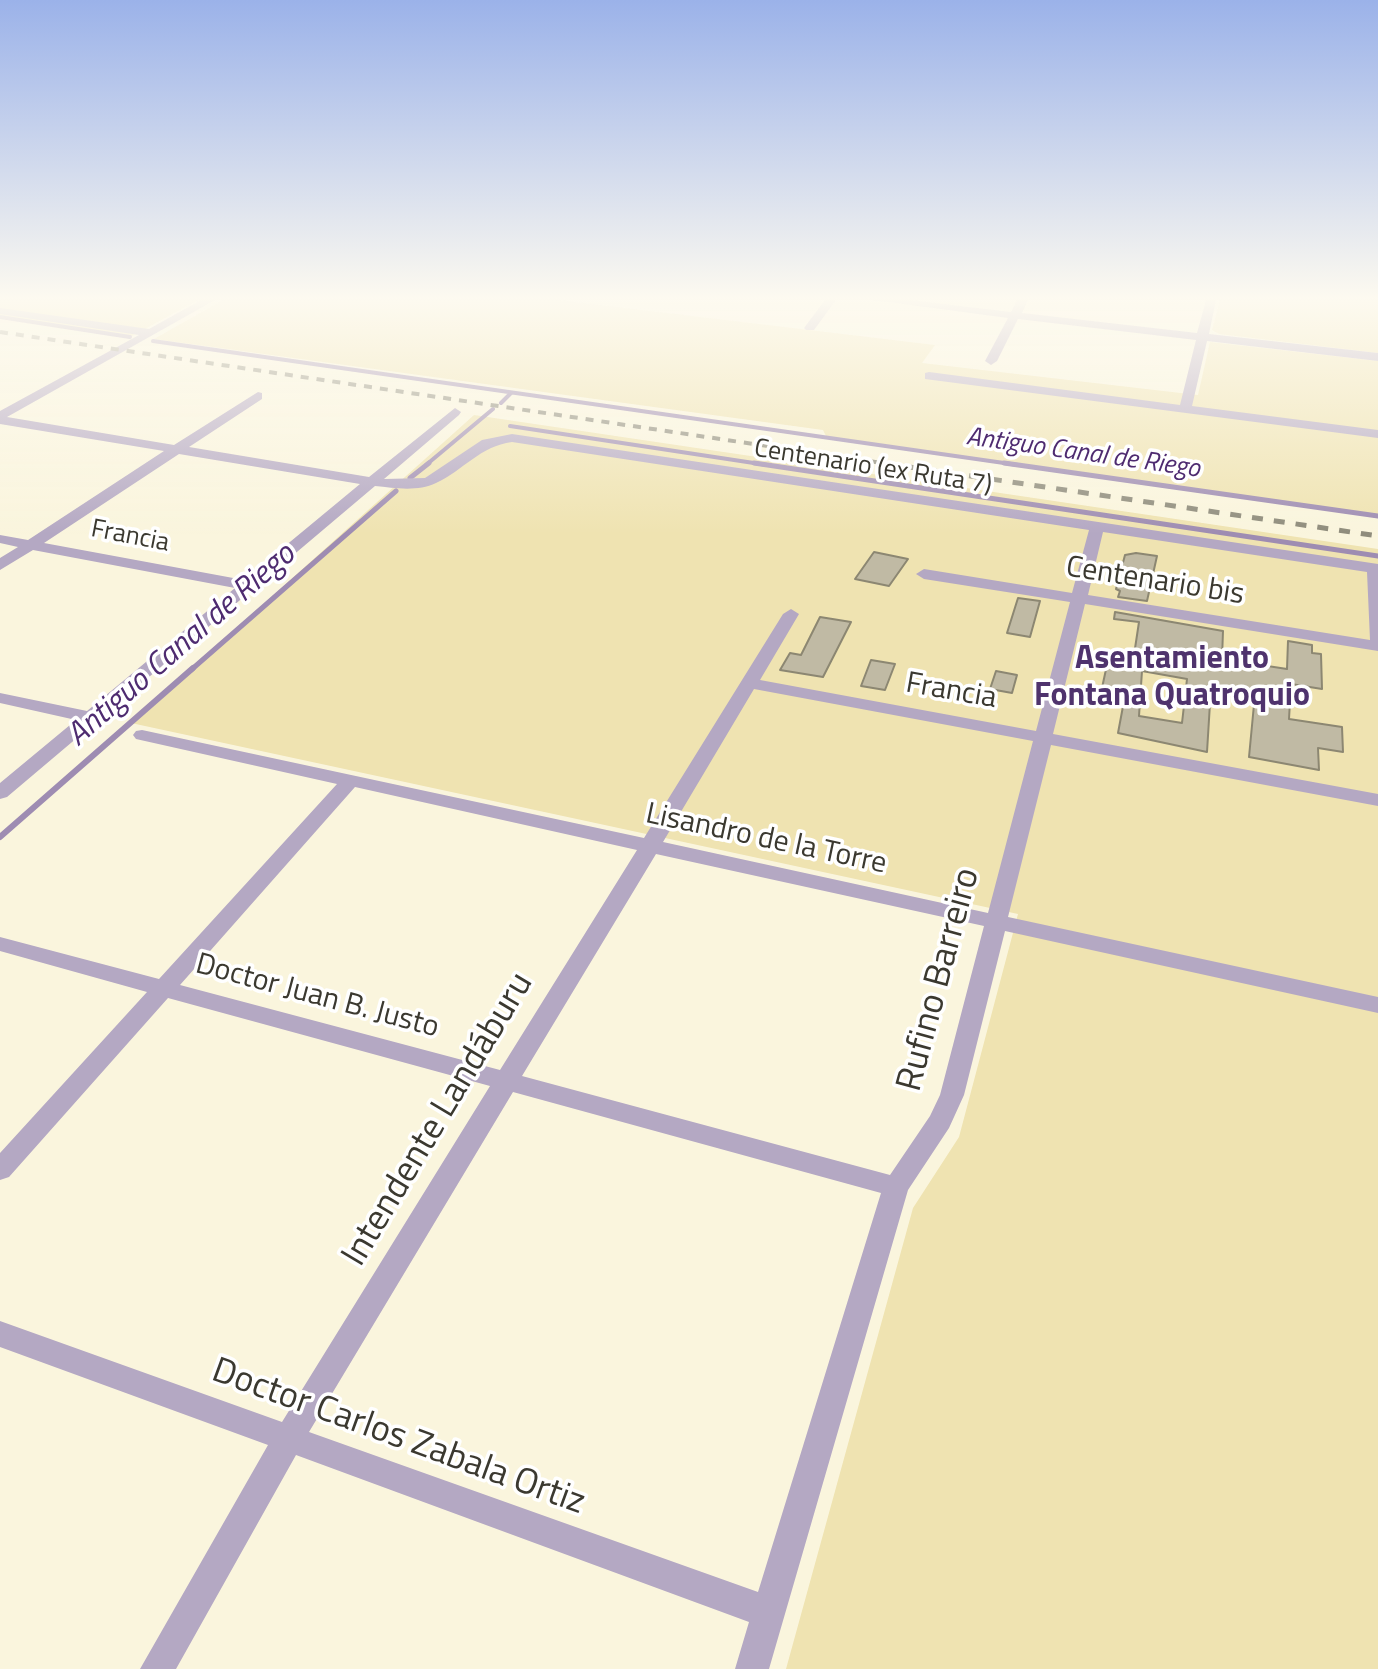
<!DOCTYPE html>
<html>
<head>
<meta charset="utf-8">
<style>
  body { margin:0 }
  canvas { display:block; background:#faf5dd }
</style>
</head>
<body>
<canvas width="1378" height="1669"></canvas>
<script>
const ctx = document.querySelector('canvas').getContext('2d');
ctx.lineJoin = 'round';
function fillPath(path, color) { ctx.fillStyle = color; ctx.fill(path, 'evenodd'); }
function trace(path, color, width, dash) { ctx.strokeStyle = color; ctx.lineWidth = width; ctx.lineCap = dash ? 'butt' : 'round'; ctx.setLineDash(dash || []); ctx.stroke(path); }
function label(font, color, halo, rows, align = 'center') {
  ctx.font = font + ' "Titillium Web",sans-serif'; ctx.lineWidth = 7; ctx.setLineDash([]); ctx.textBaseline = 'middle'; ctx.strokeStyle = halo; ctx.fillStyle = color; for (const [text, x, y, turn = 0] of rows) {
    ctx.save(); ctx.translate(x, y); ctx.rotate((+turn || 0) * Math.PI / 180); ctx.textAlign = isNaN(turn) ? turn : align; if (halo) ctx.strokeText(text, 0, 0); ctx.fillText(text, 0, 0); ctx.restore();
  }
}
const green = new Path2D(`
  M0 300H198L130 337 0 317Z
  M223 300H558L935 345 922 363 1198 395 1210 342 1378 361V516L826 436 823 430 154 339Z
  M1220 300H1378V353L1219 334 1212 330Z
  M474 415 1378 549V1669H786L913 1208 959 1137 1018 914 131 723Z`);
const streamFar2 = new Path2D(`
  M0 317 130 337
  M153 341 1018 465
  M501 403 511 393
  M510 426 767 465
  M426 465 493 409`);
const streamFar1 = new Path2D(`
  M754 463 1378 556
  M1004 463 1378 516
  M410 478 429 463
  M191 670 396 491`);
const stream = new Path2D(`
  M0 837 193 668`);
const building = new Path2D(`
  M874 552 908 559 889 586 855 579Z
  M1136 553 1157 556 1147 601 1118 597 1120 591 1116 589 1125 555Z
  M1018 598 1040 601 1030 637 1007 633Z
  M1115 612 1223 631 1222 659 1287 669 1288 641 1312 645V653L1321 654 1322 689 1291 684 1289 719 1342 727 1343 752 1318 748 1319 770 1249 757 1255 694 1211 687 1207 752 1118 733 1124 701 1100 697 1110 651 1134 655 1139 622 1114 619ZM1142 671 1187 679 1182 723 1139 716Z
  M820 617 851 622 823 677 780 670 790 653 801 655Z
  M871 660 895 664 885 690 861 686Z
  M996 671 1017 675 1012 693 990 689Z`);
const minor = new Path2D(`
  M201 300H215L7 417 174 445 258 392 262 393V399L189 447 369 477 455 408 461 412 459 415 384 479 425 478 482 440 512 434 1378 564V651L1085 604 1053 734 1378 794V806L1051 745 1008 917 1378 997V1013L1005 931 964 1095 949 1128 908 1190 769 1669H735L749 1622 296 1455 176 1669H140L268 1445 0 1347V1321L282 1422 490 1086 168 998 9 1177 0 1180V1153L147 992 0 951V937L159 979 337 784 136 739 133 735 136 731 142 730 644 838 783 614 791 609 799 614 760 680 1036 731 1070 602 924 579 916 574 924 569 1072 593 1089 530 512 442C480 446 464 470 436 483 417 492 395 488 375 486L7 797 0 799V783L76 720 0 703V693L87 711 235 588 33 550 0 570V558L18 547 0 543V535L28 540 164 451 0 424V411L139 335 0 314V308L149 329ZM179 454 360 484 244 580 44 543ZM1103 532 1367 572 1370 640 1088 595ZM754 689 1033 741 988 913 663 842ZM355 787 637 850 500 1070 180 985ZM656 854 984 926 940 1095 930 1116 890 1175 522 1076ZM513 1092 881 1193 758 1592 309 1432Z
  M825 300H836L814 330H806L804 328Z
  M873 300H910L1011 312 1017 300H1028L1022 313 1197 333 1206 300H1216L1209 334 1378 353V361L1207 341 1192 406 1378 430V438L925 379V373L929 372 1180 405 1196 340 1018 319 997 361 991 365 985 361 1008 318Z`);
const railFar1 = new Path2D(`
  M0 332 895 465`);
const rail = new Path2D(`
  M882 463 1378 536`);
const farWaternames = [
  ["Antiguo Canal de Riego",1083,454,8]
];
const farStreetnames = [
  ["Centenario (ex Ruta 7)",873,468,9],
  ["Francia",130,537,11]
];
const streetNames = [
  ["Centenario bis",1155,582,9],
  ["Francia",951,692,10],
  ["Lisandro de la Torre",766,840,12],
  ["Doctor Juan B. Justo",317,997,15]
];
const waterNames = [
  ["Antiguo Canal de Riego",182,646,-41]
];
const neighbourhoodNames = [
  ["Asentamiento",1172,660],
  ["Fontana Quatroquio",1172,697]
];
const nearStreetnames = [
  ["Rufino Barreiro",940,980,-75],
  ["Intendente Landáburu",439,1120,-59],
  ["Doctor Carlos Zabala Ortiz",398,1438,20]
];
fillPath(green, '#efe3b1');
trace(streamFar2, '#9e8cb2', 4);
trace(streamFar1, '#9e8cb2', 5);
trace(stream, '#9e8cb2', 6);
fillPath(building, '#c0baa4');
trace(building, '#8c8772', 2);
fillPath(minor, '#b4a8c3');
trace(railFar1, '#8f8c7c', 4, [8, 8]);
trace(rail, '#8f8c7c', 5, [11, 11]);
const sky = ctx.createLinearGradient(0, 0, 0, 534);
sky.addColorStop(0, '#9bb2e9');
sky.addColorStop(0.56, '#fdfaf0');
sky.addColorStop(1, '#fdfaf000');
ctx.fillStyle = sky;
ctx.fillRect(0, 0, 1378, 534);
label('italic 26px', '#4e2b70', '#fff', farWaternames);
label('26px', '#3b3930', '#fff', farStreetnames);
label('30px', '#3b3930', '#fff', streetNames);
label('italic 32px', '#4e2b70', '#fff', waterNames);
label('bold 32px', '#4f336d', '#fff', neighbourhoodNames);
label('36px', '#3b3930', '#fff', nearStreetnames);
</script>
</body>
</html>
